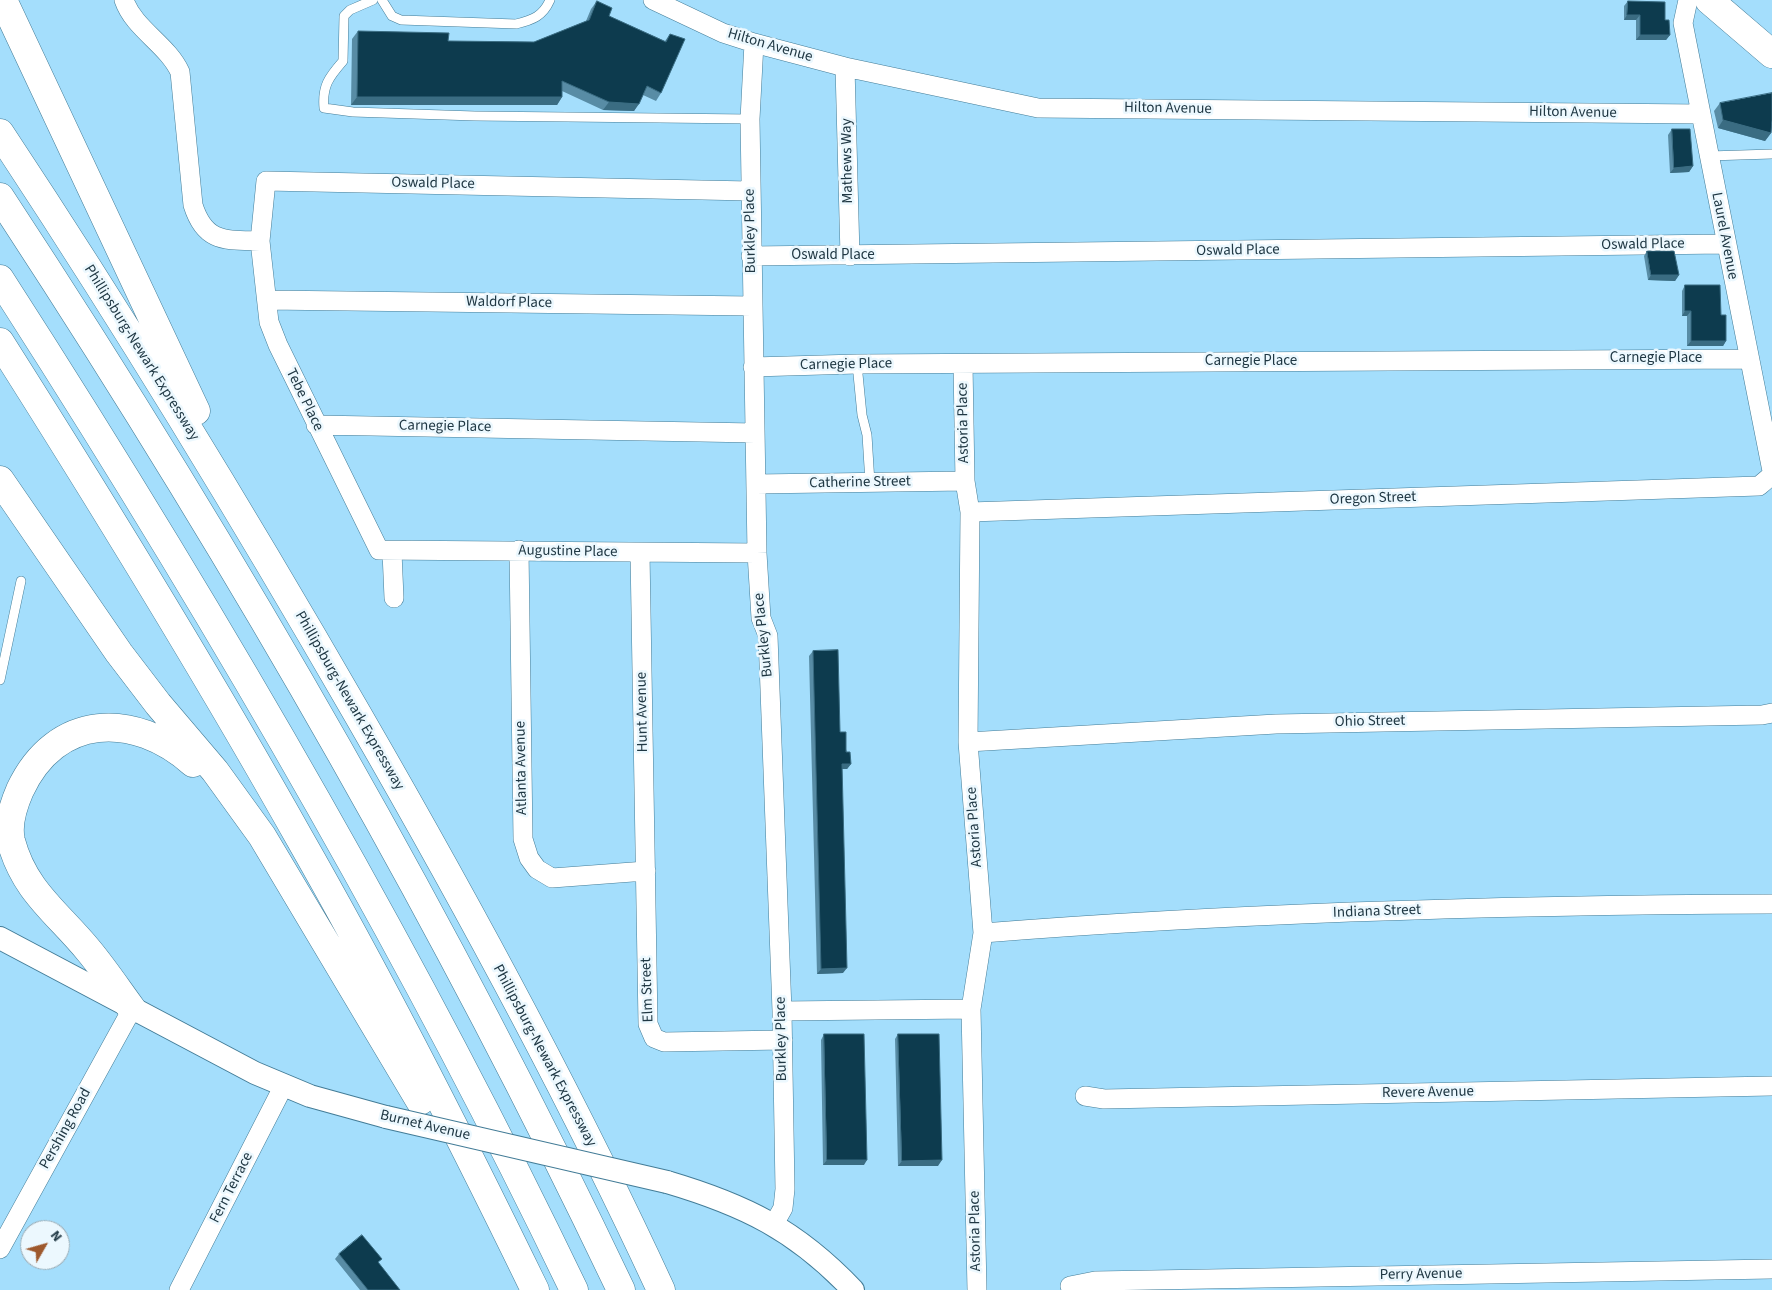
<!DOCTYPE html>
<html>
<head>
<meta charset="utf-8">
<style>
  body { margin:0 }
  #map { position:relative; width:1772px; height:1290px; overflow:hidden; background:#a4defc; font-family:"Source Sans 3",sans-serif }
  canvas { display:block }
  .north { position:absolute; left:20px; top:1220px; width:50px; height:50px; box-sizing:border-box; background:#ecf8fe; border:1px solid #9aabb4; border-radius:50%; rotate:52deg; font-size:14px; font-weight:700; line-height:20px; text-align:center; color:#203844 }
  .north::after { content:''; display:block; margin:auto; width:18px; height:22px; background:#9e592d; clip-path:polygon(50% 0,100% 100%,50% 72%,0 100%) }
</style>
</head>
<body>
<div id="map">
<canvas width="1772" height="1290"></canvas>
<div class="north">N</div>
</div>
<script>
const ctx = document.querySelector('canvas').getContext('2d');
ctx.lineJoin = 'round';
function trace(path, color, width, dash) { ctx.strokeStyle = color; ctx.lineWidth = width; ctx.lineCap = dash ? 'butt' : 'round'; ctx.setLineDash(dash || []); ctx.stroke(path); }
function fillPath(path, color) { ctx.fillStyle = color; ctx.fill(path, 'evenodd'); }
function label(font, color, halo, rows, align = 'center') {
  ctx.font = font + ' "Source Sans 3",sans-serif'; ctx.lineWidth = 5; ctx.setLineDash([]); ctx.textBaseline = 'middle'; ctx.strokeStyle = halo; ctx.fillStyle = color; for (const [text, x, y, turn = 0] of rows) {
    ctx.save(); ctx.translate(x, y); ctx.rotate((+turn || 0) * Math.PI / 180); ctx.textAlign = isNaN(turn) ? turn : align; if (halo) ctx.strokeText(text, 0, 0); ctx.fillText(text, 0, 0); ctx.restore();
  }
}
const service = new Path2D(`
  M373 0 350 10 344 16 343 61C329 77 322 86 324 108L353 112 475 116 750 119
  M382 0 392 16 401 20 516 24C533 20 543 16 550 0
  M1709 156 1772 154
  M857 364 862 415 867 435 870 483
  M0 680 21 581`);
const minor = new Path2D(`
  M124 0C134 29 167 44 180 72L193 205C205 243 225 240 260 241
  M653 0 723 33 754 43 845 67 1038 108 1700 114
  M1688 0 1683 23 1772 471
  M754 43 750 119 757 553 761 618 768 636 782 1011 785 1189 783 1208 774 1224
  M845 67 850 256
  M750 191 266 181 260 241 269 322 278 345 379 550 757 553
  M751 256 1725 244
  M267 300 752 306
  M963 364 965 481 970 512 968 742 983 933 971 1009 977 1290
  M753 367 857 364 1748 359
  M316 425 755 433
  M756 484 965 481
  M970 512 1759 486 1772 475
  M519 550 523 839 529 858 537 869 552 878 646 871
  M392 552 394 598
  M640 553 648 1024 654 1038 664 1042 783 1040
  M968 742 1276 724 1762 715 1772 713
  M983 933C1245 912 1509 905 1772 904
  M782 1011 971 1009
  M1085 1096 1104 1099 1772 1086
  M0 1249 132 1009
  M1070 1286 1095 1281 1772 1269
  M179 1290 284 1085`);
const tertiary = new Path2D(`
  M0 938 255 1073 310 1096 386 1117
  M667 1182C745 1205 796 1230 853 1290`);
const primary = new Path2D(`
  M1709 0 1772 54`);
const motorway = new Path2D(`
  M3 0 196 411
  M0 133C126 323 244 517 358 715 466 902 570 1093 661 1290
  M0 197C230 547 441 912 621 1290
  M0 279C210 605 406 940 574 1290
  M0 342C104 506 205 670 300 839 384 986 461 1138 535 1290
  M0 480 119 653 158 704 215 771 262 836 420 1101
  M132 1009C118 990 104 969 89 951 58 913 24 891 11 841 7 824 13 806 20 790 56 713 134 711 193 763`);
const tertiaryBridge = new Path2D(`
  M386 1117 667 1182`);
const wall = new Path2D(`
  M597 1 609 16 665 41 670 34 661 93 656 101 643 95 634 111 603 110 562 91V97L557 105H351L352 39 358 31 448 41 534 42 586 21 591 9Z
  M1628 1 1665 20 1670 35 1666 40H1636V20H1624V6Z
  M1720 103 1772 124 1771 133 1765 141 1718 128 1714 111Z
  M1672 129 1693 166 1689 172 1670 173 1668 135Z
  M1647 251 1679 275 1675 281 1648 280 1644 256Z
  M1685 285 1726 341 1723 346H1687V316H1682V291Z
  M813 651 851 764 847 769H842L843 973 817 974 809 656Z
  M824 1034 864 1165H823L821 1040Z
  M898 1034 938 1166H898L895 1039Z
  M339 1254 379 1264 400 1290H360L335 1259Z`);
const shadedWall = new Path2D(`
  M1627 15H1640L1636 20H1624Z
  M1640 35H1670L1666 40H1636Z
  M357 97H562L557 105H351Z
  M609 102 639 104 634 111 603 110Z
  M1723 120 1771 133 1765 141 1718 128Z
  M1693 166 1689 172 1670 173 1674 168Z
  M1651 275H1679L1675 281 1648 280Z
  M1685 311H1691L1687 316H1682Z
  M1691 341H1726L1723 346H1687Z
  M842 764H851L847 769H838Z
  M847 968 843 973 817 974 821 969Z
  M827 1160H867L864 1165H823Z
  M942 1160 938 1166H898L902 1161Z`);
const building = new Path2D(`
  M597 1 612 8 609 16 666 42 670 34 685 39 661 93 647 86 639 104 609 102 562 81V97H357L358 31 449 33 448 41 534 42 589 20Z
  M1628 1 1665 2V20H1669L1670 35H1640V15H1627Z
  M1772 93V120L1771 133 1723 120 1720 103Z
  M1672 129H1690L1693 166 1674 168Z
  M1647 251H1674L1679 275H1651Z
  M1685 285H1720L1721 315H1726V341H1691V311H1685Z
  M838 650 840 732H846V752H850L851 764H842L847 968 821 969 813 651Z
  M824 1034H864L867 1160H827Z
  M898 1034H939L942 1160 902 1161Z
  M362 1235 382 1259 378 1262 400 1290H368L339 1254Z`);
const streetNames = [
  ["Hilton Avenue",770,46,16],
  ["Hilton Avenue",1168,109,1],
  ["Hilton Avenue",1573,113,1],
  ["Mathews Way",848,161,-91],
  ["Oswald Place",433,184,1],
  ["Burkley Place",751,231,-91],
  ["Laurel Avenue",1724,236,79],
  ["Oswald Place",1643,245,-1],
  ["Oswald Place",1238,251,-1],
  ["Oswald Place",833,256],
  ["Waldorf Place",509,303,1],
  ["Phillipsburg-Newark Expressway",141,353,58],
  ["Carnegie Place",1656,359],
  ["Carnegie Place",1251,362],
  ["Carnegie Place",846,365,-1],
  ["Tebe Place",304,400,64],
  ["Astoria Place",964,423,-91],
  ["Carnegie Place",445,427,1],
  ["Catherine Street",860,483,-1],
  ["Oregon Street",1373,499,-2],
  ["Augustine Place",568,552,1],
  ["Burkley Place",764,635,-96],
  ["Phillipsburg-Newark Expressway",349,701,60],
  ["Hunt Avenue",643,712,-91],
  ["Ohio Street",1370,722,-1],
  ["Atlanta Avenue",522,768,-91],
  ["Astoria Place",975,827,-94],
  ["Indiana Street",1377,912,-2],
  ["Elm Street",648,990,-92],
  ["Burkley Place",782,1039,-91],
  ["Phillipsburg-Newark Expressway",544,1056,62],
  ["Revere Avenue",1428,1093,-1],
  ["Burnet Avenue",425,1126,13],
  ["Pershing Road",66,1129,-61],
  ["Fern Terrace",232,1188,-63],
  ["Astoria Place",976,1231,-91],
  ["Perry Avenue",1421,1275,-1]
];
trace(service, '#437c97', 10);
trace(minor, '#437c97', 20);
trace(tertiary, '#437c97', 24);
trace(primary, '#437c97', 29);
trace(motorway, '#437c97', 29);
trace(service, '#fff', 9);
trace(minor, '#fff', 19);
trace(tertiary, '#fff', 22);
trace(primary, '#fff', 28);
trace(motorway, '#fff', 28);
trace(tertiaryBridge, '#437c97', 24, []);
trace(tertiaryBridge, '#fff', 22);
fillPath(wall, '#588ca5');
fillPath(shadedWall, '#3a6c82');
fillPath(building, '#0d3b4e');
trace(building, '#3a6c82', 1);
label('15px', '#203844', '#ecf8fe', streetNames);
</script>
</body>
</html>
